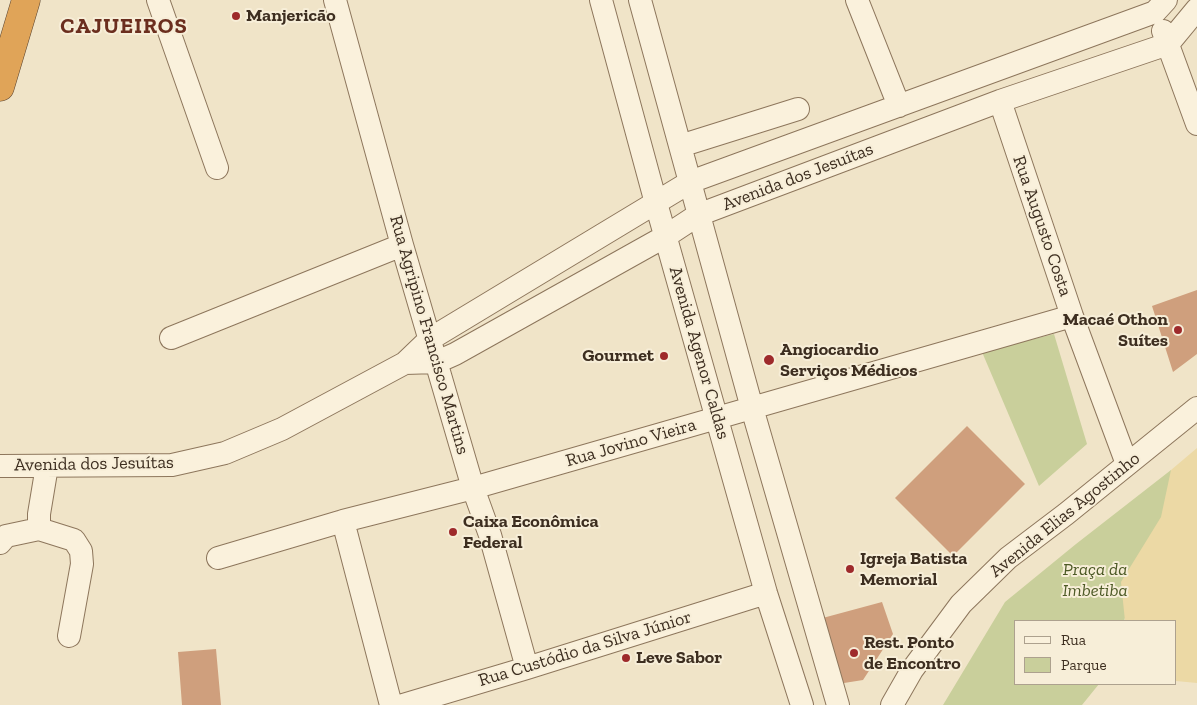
<!DOCTYPE html>
<html>
<head>
<meta charset="utf-8">
<style>
  body { margin:0 }
  #map { position:relative; width:1197px; height:705px; overflow:hidden; background:#f0e4c8; font-family:"Zilla Slab",serif }
  canvas { display:block }
  .legend { position:absolute; left:1014px; top:620px; width:162px; height:65px; box-sizing:border-box; background:#f7eed8; border:1px solid #ada18e; margin:0; padding:6px 9px; list-style:none; font-size:15px; color:#3d2e20 }
  .legend li { display:flex; align-items:center; gap:10px; height:25px }
  .legend b { width:25px; border:1px solid #ada18e }
</style>
</head>
<body>
<div id="map">
<canvas width="1197" height="705"></canvas>
<ul class="legend">
<li><b style="height:6px;background:#faf1dc"></b>Rua</li>
<li><b style="height:14px;background:#c9cf9b"></b>Parque</li>
</ul>
</div>
<script>
const ctx = document.querySelector('canvas').getContext('2d');
ctx.lineJoin = 'round';
function fillPath(path, color) { ctx.fillStyle = color; ctx.fill(path, 'evenodd'); }
function trace(path, color, width, dash) { ctx.strokeStyle = color; ctx.lineWidth = width; ctx.lineCap = dash ? 'butt' : 'round'; ctx.setLineDash(dash || []); ctx.stroke(path); }
function label(font, color, halo, rows, align = 'center') {
  ctx.font = font + ' "Zilla Slab",serif'; ctx.lineWidth = 4; ctx.setLineDash([]); ctx.textBaseline = 'middle'; ctx.strokeStyle = halo; ctx.fillStyle = color; for (const [text, x, y, turn = 0] of rows) {
    ctx.save(); ctx.translate(x, y); ctx.rotate((+turn || 0) * Math.PI / 180); ctx.textAlign = isNaN(turn) ? turn : align; if (halo) ctx.strokeText(text, 0, 0); ctx.fillText(text, 0, 0); ctx.restore();
  }
}
const green = new Path2D(`
  M1054 334 1087 444 1039 486 982 352Z
  M1171 470 1180 488 1130 602 1124 621H1016V684H1099L1082 705H943L1005 602 1076 544Z`);
const sand = new Path2D(`
  M1197 448V683L1176 681V621H1125L1121 582 1161 517 1171 470Z`);
const building = new Path2D(`
  M1197 290V354L1173 372 1152 306Z
  M967 426 1025 484 953 556 895 498Z
  M882 602 893 634 863 680 844 683 831 672 819 619Z
  M216 649 221 705H182L178 652Z`);
const minor = new Path2D(`
  M158 0 217 168
  M335 0 402 245 473 488 490 535 527 668
  M601 0 656 203 766 593 802 705
  M640 0 752 408 838 705
  M857 0 899 106
  M1163 31 1197 124
  M1000 101 1072 316 1127 464
  M680 146 798 109
  M171 338 402 245
  M405 363 437 362 455 354 666 236 698 215 1000 101 1168 44 1197 9
  M0 466 172 465 225 453 282 429 405 363 430 339 690 182 1155 12 1166 0
  M343 521 391 705
  M39 529V514L47 466
  M0 543 6 536 39 529 74 540 81 551 82 564 69 636
  M218 558 343 521 473 488 1072 316
  M403 705 527 668 766 593
  M892 705 912 670 961 604 1008 558 1066 514 1197 408`);
const highway = new Path2D(`
  M0 87 26 0`);
const markers = [
  [236,16,5,"#9e2a2b"],
  [1178,330,5,"#9e2a2b"],
  [664,356,5,"#9e2a2b"],
  [769,360,6,"#9e2a2b"],
  [453,532,5,"#9e2a2b"],
  [850,569,5,"#9e2a2b"],
  [854,653,5,"#9e2a2b"],
  [626,658,5,"#9e2a2b"]
];
const poiNames = [
  ["Manjericão",246,16],
  ["Macaé Othon",1168,320,"right"],
  ["Suítes",1168,341,"right"],
  ["Angiocardio",780,350],
  ["Serviços Médicos",780,371],
  ["Gourmet",654,356,"right"],
  ["Caixa Econômica",463,522],
  ["Federal",463,543],
  ["Igreja Batista",860,559],
  ["Memorial",860,580],
  ["Rest. Ponto",864,643],
  ["de Encontro",864,664],
  ["Leve Sabor",636,658]
];
const streetNames = [
  ["Avenida dos Jesuítas",798,177,-21],
  ["Rua Augusto Costa",1042,226,71],
  ["Rua Agripino Francisco Martins",429,335,74],
  ["Avenida Agenor Caldas",699,353,74],
  ["Rua Jovino Vieira",631,443,-16],
  ["Avenida dos Jesuítas",94,464,-1],
  ["Avenida Elias Agostinho",1065,515,-39],
  ["Rua Custódio da Silva Júnior",585,649,-17]
];
const parkNames = [
  ["Praça da",1095,570],
  ["Imbetiba",1095,591]
];
const districtNames = [
  ["CAJUEIROS",124,27]
];
fillPath(green, '#c9cf9b');
fillPath(sand, '#ecd9a5');
fillPath(building, '#cf9f7d');
trace(minor, '#8d765c', 24);
trace(highway, '#5b4430', 29);
trace(minor, '#faf1dc', 22);
trace(highway, '#e0a458', 28);
for (const [x, y, r, color] of markers) { const dot = new Path2D(); dot.arc(x, y, r, 0, 2 * Math.PI); ctx.fillStyle = color; ctx.fill(dot); trace(dot, '#f7eed8', 2); }
label('bold 18px', '#3d2e20', '#f7eed8', poiNames, 'left');
label('18px', '#3d2e20', '#f7eed8', streetNames);
label('italic 18px', '#4d5a26', '#f7eed8', parkNames);
ctx.letterSpacing = '1px';
label('bold 22px', '#6b2e1e', '#f7eed8', districtNames);
ctx.letterSpacing = '0px';
</script>
</body>
</html>
